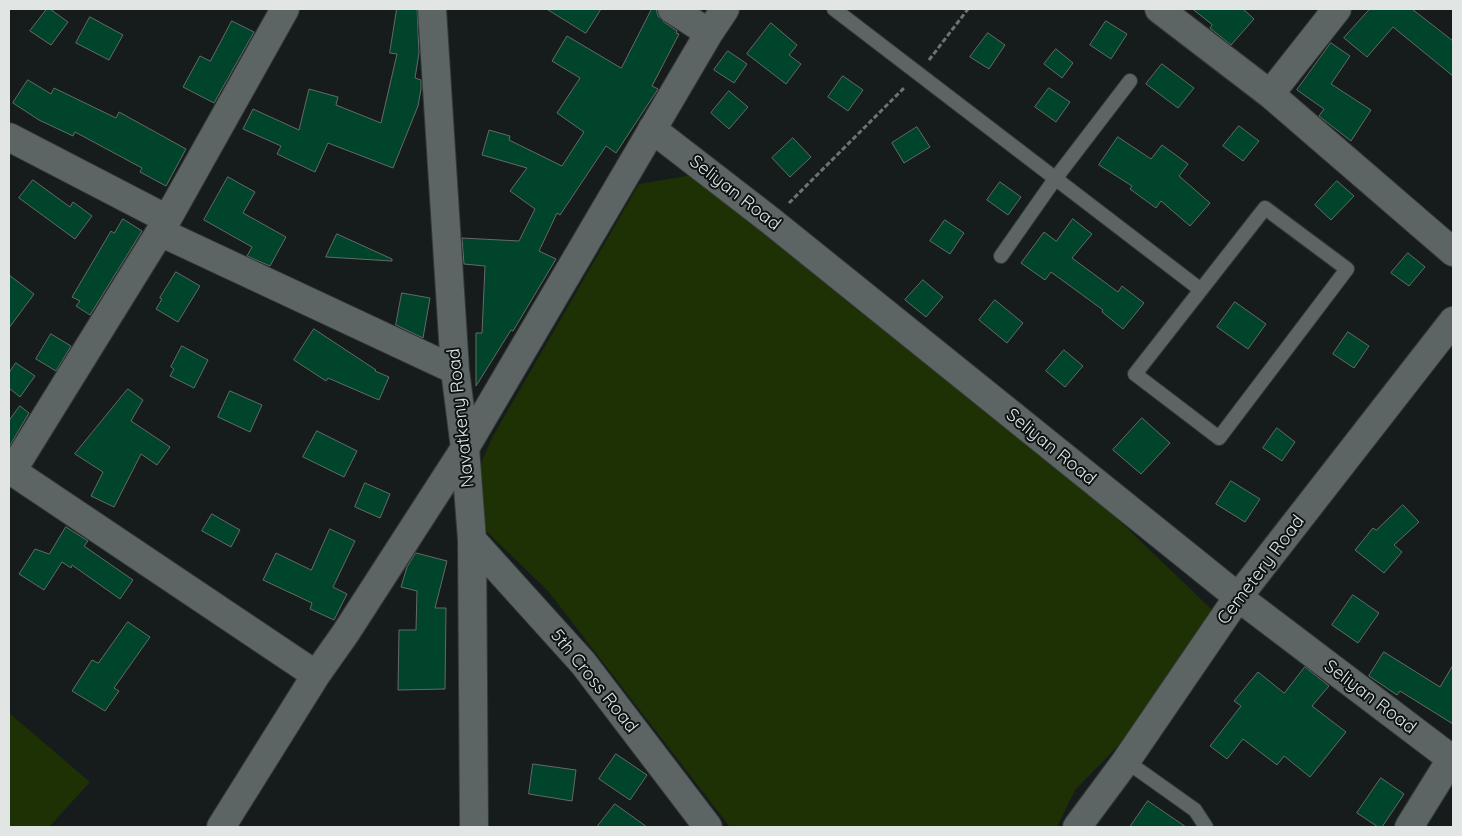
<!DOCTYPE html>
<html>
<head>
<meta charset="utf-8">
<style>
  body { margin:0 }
  #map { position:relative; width:1462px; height:836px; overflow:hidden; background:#161c1c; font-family:Quicksand,sans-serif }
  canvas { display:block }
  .frame { position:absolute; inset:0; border:10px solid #e1e6e5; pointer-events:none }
</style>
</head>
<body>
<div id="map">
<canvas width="1462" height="836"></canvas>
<div class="frame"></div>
</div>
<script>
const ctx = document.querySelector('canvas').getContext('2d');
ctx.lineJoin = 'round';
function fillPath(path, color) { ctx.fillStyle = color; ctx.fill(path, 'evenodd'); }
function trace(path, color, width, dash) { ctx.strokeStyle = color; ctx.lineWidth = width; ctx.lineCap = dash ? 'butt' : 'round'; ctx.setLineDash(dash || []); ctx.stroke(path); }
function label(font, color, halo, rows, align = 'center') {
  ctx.font = font + ' Quicksand,sans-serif'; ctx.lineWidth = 4; ctx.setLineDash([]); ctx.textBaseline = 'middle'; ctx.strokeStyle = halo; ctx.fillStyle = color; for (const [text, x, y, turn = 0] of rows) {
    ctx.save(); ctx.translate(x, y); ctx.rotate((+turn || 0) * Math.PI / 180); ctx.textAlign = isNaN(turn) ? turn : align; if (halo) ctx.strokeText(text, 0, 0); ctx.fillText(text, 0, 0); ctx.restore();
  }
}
const green = new Path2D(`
  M692 175 956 364 1232 629 1075 790 1057 827H730L548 591 478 523 476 474 493 436 639 184Z
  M9 713 90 782 49 827H9Z`);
const building = new Path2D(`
  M47 9H50L68 22 51 45 30 31Z
  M397 9H417L419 53 415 78 421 80V89L418 106 393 168 328 143 315 172 277 154 281 146 243 129 253 109 299 130 309 89 338 97 336 105 381 123 397 54 390 53Z
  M547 9H601L586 33Z
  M652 9H656L658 16 664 22 677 31 676 33 679 34 652 86 658 89 616 153 606 146 560 215 557 213 539 251 556 259 513 331 511 330 476 386V333H482L485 266 464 264 462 238 519 241 535 209 510 191 527 168 482 155 489 130 510 136 509 140 562 166 584 132 557 113 580 78 552 61 567 36 621 68Z
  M1193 9H1243L1254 19 1231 45 1210 28 1212 25Z
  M1370 9H1412L1453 41V76L1393 27 1367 57 1344 38Z
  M90 17 123 35 109 60 76 43Z
  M232 21 254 32 214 103 183 87 200 56 210 61Z
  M1106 21 1127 34 1111 59 1090 45Z
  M771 23 797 45 789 55 801 64 786 84 747 54Z
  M988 33 1005 45 989 69 970 57Z
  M1331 43 1350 56 1331 84 1371 110 1351 141 1319 116 1324 109 1297 90Z
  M1056 49 1073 63 1062 78 1044 64Z
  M728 51 747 64 734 83 714 70Z
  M1162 64 1194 88 1178 108 1146 84Z
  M843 76 863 90 848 111 828 97Z
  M28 80 51 94 54 88 116 118 119 112 186 149 166 186 140 172 142 168 75 132 73 136 39 120 13 103Z
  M1049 88 1070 102 1056 122 1035 107Z
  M729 91 748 107 729 129 711 113Z
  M1239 126 1259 141 1243 161 1223 146Z
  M917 127 930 147 904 163 892 143Z
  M1118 137 1151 159 1162 145 1188 164 1179 176 1210 203 1190 226 1161 201 1156 208 1130 189 1132 186 1099 165Z
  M793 138 811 157 790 177 772 158Z
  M228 177 255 192 243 213 286 237 270 266 247 256 252 247 204 220Z
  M33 180 70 207 73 202 92 216 75 239 19 198Z
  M1337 181 1354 196 1331 220 1315 205Z
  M1000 182 1021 197 1008 215 987 200Z
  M123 219 142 231 90 315 76 306 80 301 72 297 111 231 114 233Z
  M1073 219 1092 234 1072 258 1118 292 1122 286 1144 303 1123 329 1102 312 1103 310 1051 272 1045 280 1021 263 1044 232 1056 241Z
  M945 220 964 233 950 254 930 241Z
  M337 234 392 259V261L326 257Z
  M1408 253 1425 267 1409 286 1391 273Z
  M176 272 200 286 178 322 156 309 162 299 160 298Z
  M9 275 34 294 9 328Z
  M923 280 943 297 926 317 905 300Z
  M402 293 430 298 423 338 396 325Z
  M995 300 1023 323 1007 343 979 320Z
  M1235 302 1266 324 1248 349 1217 327Z
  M314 329 376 370 375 371 389 377 379 400 328 378 326 381 294 360Z
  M1348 332 1369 346 1354 368 1333 354Z
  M51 334 71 346 56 371 36 359Z
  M182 346 208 360 194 388 170 376 174 369 171 367Z
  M1064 350 1083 366 1065 387 1046 371Z
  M16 363 35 376 20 397 9 388V373Z
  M128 389 143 400 131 421 170 447 157 465 141 454 114 507 91 496 103 472 75 454Z
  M230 391 262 405 250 432 218 417Z
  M20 406 29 413 9 447V421Z
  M1142 418 1170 443 1141 474 1113 450Z
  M1277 428 1295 442 1282 461 1263 448Z
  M317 431 357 451 344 477 303 457Z
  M1231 481 1260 499 1245 522 1216 504Z
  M365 483 390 494 380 518 355 507Z
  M1403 505 1419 522 1394 545 1402 552 1384 573 1355 550 1373 528 1376 530Z
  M212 514 240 530 231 547 202 531Z
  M66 527 88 541 84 546 133 580 120 599 72 565 71 568 62 562 44 590 19 574 35 549 49 554Z
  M330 529 355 541 333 587 347 594 334 620 310 609 312 603 263 580 276 553 311 570Z
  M416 553 447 561 435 608H446L445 689 398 690 399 630H416L417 591 401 587 407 567Z
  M1353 595 1379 613 1358 643 1332 625Z
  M128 622 150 637 114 688 119 691 105 711 72 691 92 660 98 663Z
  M1384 652 1440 687 1453 665V724L1400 691 1397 695 1369 676Z
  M1305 667 1329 686 1312 706 1346 732 1310 777 1284 756 1277 765 1243 739 1227 759 1210 746 1241 706 1234 701 1258 672 1284 693Z
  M616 754 647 775 630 800 599 779Z
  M533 764 576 770 572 801 529 794Z
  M1381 778 1404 794 1382 827H1378L1357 813Z
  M1148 801 1186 827H1130Z
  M615 804 647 827H597Z`);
const path = new Path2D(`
  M929 60 968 9
  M789 203 905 87`);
const service = new Path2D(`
  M834 9 1201 290
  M1265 208 1347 269 1219 438 1135 374Z
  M1001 256 1055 179 1130 81
  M1126 761 1195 810 1206 827`);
const minor = new Path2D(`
  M285 9 160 232 12 471 316 675
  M432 9 455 370 465 448 472 540 474 827
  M672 9 709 33
  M1159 9 1270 94 1453 252
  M1270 94 1337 9
  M652 129 771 221 1238 597 1453 760
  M9 137 167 219
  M160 232 455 370
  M472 540 583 663 708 827
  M221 827 316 675 345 634 465 448 709 33 725 9
  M1077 827 1126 761 1238 597 1453 321
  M1409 827 1453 756`);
const streetNames = [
  ["Seliyan Road",735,193,38],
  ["Navatkeny Road",461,418,-96],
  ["Seliyan Road",1051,447,39],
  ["Cemetery Road",1261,570,-53],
  ["5th Cross Road",594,681,51],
  ["Seliyan Road",1370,697,37]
];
fillPath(green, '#1e3104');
fillPath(building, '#00442b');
trace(building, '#656a67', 1);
trace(service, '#343838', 16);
trace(minor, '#343838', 30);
trace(path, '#6d7272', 3, [5, 2.5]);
trace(service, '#5d6464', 14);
trace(minor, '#5d6464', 28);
label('18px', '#e1e6e5', '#0d1313', streetNames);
</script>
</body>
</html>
